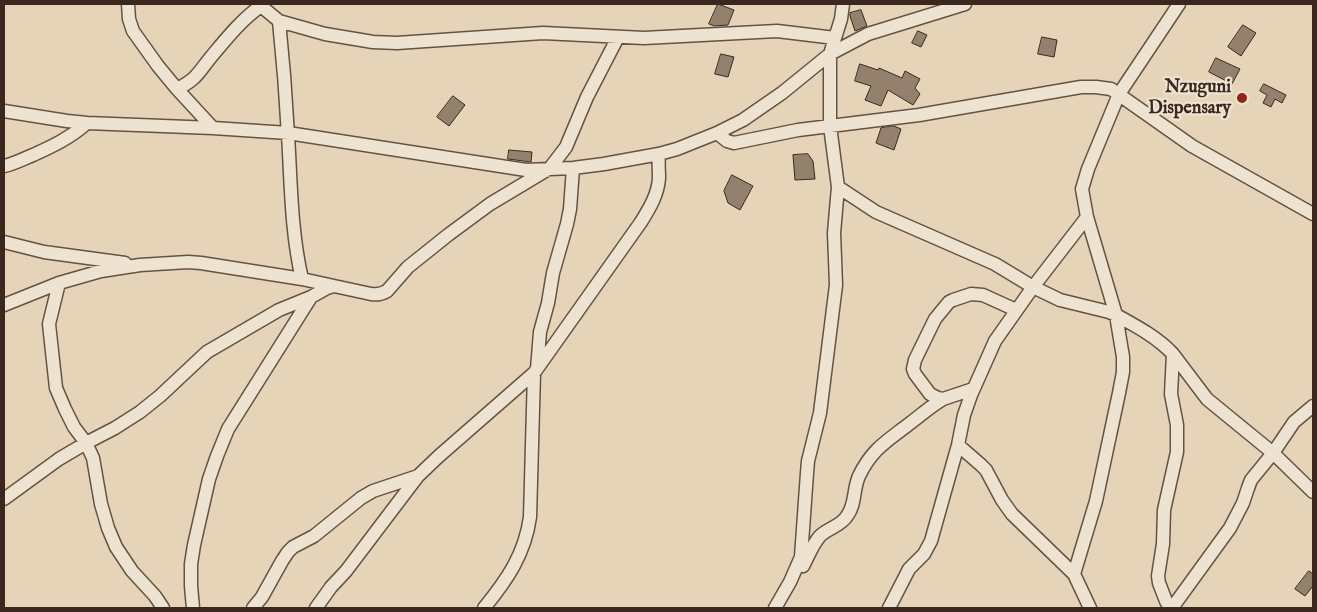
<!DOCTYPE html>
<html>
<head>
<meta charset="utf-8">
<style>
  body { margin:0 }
  #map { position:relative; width:1317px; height:612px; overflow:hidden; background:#e5d4b8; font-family:"IM FELL English",serif }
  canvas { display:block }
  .frame { position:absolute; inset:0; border:5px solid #3b271e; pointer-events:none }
</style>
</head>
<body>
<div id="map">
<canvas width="1317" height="612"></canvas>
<div class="frame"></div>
</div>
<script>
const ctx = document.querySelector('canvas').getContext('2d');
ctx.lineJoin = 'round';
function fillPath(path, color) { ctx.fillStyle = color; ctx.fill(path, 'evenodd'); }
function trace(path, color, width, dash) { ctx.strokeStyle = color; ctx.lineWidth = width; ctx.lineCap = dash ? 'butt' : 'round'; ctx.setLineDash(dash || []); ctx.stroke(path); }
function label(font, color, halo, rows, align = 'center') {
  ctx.font = font + ' "IM FELL English",serif'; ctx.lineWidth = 4.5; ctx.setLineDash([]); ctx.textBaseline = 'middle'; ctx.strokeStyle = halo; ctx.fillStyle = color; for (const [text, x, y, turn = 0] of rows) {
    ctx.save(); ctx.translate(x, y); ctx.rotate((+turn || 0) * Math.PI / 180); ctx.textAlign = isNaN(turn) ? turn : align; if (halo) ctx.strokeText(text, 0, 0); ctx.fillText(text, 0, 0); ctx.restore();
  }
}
const building = new Path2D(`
  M718 4 734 10 728 25 714 26 709 24Z
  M861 10 867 26 855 31 850 16V13Z
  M1243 25 1256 33 1241 56 1228 47Z
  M918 31 927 35 921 47 912 43Z
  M1042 37 1057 40 1054 57 1038 54Z
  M721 54 734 57 728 77 715 74Z
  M1216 58 1240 69 1232 84 1209 72Z
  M860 64 878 70 879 68 902 78 905 71 920 79 915 88 920 94 913 105 888 90 881 106 865 100 871 86 855 81Z
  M1264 84 1286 95 1282 103 1275 99 1271 107 1263 103 1267 95 1260 91Z
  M453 96 465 105 449 126 437 117Z
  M894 126 901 129 894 150 876 143 881 128Z
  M509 150 532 152 531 162 508 159Z
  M808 154 813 161 815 179 795 180 793 155Z
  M732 175 753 186 740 210 728 203 724 191Z
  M1309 571 1313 574V586L1305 596 1295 589Z`);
const minor = new Path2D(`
  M128 4 129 19 133 31 158 66 177 89 213 128
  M262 4 261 6 279 21C283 59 286 97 288 135 291 183 291 232 302 279
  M279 21 325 34 373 42 397 43 543 33 644 38 777 31 835 38
  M177 89C197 79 198 73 211 57 226 39 242 19 261 6L259 4
  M4 111 67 121 87 123 213 128 288 133 526 170 573 168 604 164 659 154 677 149 717 133 743 120 782 93 830 54 868 34 965 4
  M717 133 727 141 734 143 798 130 919 115 1081 87H1096L1111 89 1192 146 1313 214
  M4 166C14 164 23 159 33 155 53 146 70 138 87 123
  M838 187 876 212 995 264 1033 287 1060 300 1109 312 1116 315 1123 357V372L1119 393 1096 501 1074 574
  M4 242 44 252 125 263
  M59 283 49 324 56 388 65 409 74 427 86 443 93 458 101 504 108 528 116 547 132 571 155 596 163 608
  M4 305 59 283 101 271 140 265 188 262 201 263 302 279 334 286
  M1173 354 1207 399 1273 453 1313 492
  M537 369 540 332 548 303 553 273 567 224 570 209 573 168
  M973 389 943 399 938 398 930 394 915 374 913 369 915 360 935 319 949 302 953 300 971 294 983 295 1016 310
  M958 445 981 465 986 470 1002 500 1012 514 1074 574 1090 608
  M4 499 59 459 86 443 115 428 140 412 160 396 207 352 279 310 311 297
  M803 566C808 557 812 545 820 536 828 528 841 526 847 516 856 504 853 489 859 476 872 449 887 441 909 424 921 415 931 406 943 399
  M193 608 191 586V564L194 545 209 479 217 456 228 429 311 297 327 288 334 286 371 294C377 295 382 294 387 291L408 267 448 235 490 204 550 168 566 147 587 97 618 37
  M253 608 262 597 282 561 288 552 293 547 314 536 361 498 373 491 418 476
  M316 608 331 587 346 571 418 476 439 456 534 373 641 222C649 209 658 195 659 178 659 170 658 162 659 154
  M484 608C507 580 525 554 530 517L534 373
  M775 608 790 582 801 557 807 473 808 461 820 413 836 285 834 233 838 187 830 126V54L841 19 843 4
  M889 608 909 569 924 554 931 541 958 445 964 415 971 395 995 341 1033 287 1087 217
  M1170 608 1166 601 1159 583 1158 576 1163 544 1164 510 1177 452V425L1171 394 1173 354C1157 337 1136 326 1116 315L1087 217 1082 189 1088 169 1119 94 1179 4
  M1172 608 1230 528 1243 503 1248 488 1251 480 1273 453 1294 422 1313 406`);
const markers = [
  [1242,98,6,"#8f2418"]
];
const poiNames = [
  ["Nzuguni",1231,88],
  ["Dispensary",1231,109]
];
fillPath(building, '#93816e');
trace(building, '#3b271e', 1);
trace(minor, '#665244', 15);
trace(minor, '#eee3d1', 12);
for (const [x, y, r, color] of markers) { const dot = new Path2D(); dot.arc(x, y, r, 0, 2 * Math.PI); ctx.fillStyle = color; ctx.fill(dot); trace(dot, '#eee3d1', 2); }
label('bold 18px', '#3b271e', '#eee3d1', poiNames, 'right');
</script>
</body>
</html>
